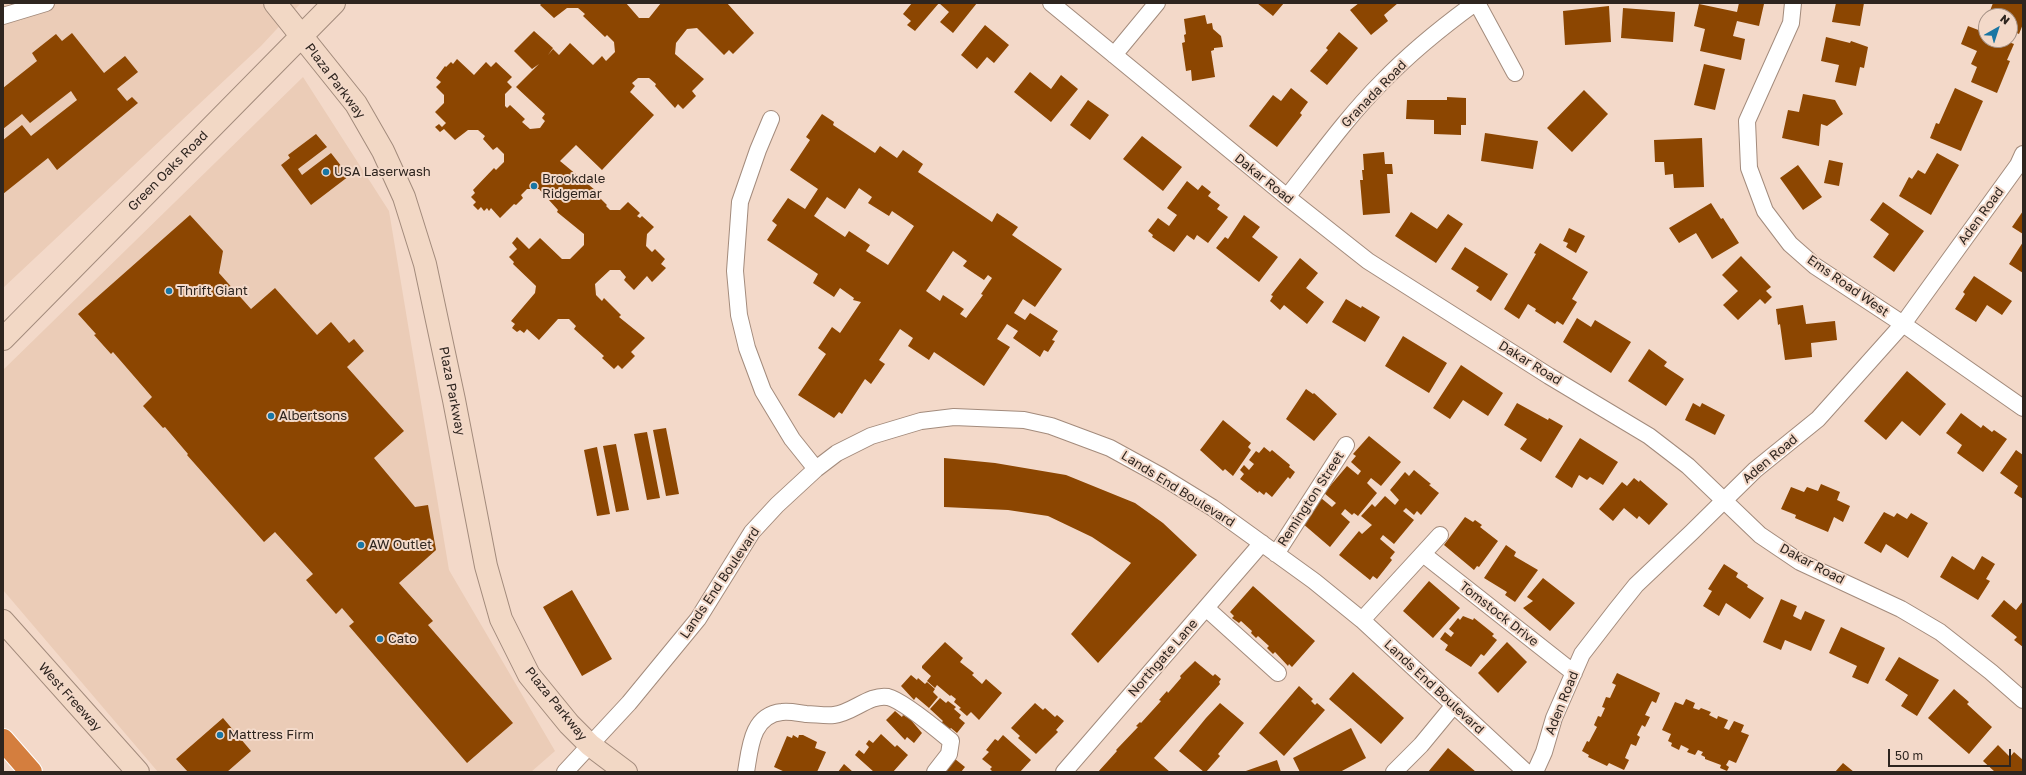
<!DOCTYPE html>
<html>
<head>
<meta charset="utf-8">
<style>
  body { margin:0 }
  #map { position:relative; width:2026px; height:775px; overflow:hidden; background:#f3d9c9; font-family:"Golos Text",sans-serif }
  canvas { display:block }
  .frame { position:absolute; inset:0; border:4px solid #2e251f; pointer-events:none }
  .north { position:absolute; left:1978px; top:8px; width:40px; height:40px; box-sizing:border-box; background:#f3d9c9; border:1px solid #a49185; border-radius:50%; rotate:39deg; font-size:11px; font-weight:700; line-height:16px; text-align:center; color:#2e251f }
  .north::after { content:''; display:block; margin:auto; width:14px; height:18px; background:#1976a4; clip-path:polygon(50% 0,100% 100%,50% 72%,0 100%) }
  .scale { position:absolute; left:1888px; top:749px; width:123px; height:18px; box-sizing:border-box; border:2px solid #2e251f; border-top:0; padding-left:5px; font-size:12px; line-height:14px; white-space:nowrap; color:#2e251f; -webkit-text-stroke:3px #f3d9c9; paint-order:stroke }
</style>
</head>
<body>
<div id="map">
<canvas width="2026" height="775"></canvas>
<div class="frame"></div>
<div class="north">N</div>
<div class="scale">50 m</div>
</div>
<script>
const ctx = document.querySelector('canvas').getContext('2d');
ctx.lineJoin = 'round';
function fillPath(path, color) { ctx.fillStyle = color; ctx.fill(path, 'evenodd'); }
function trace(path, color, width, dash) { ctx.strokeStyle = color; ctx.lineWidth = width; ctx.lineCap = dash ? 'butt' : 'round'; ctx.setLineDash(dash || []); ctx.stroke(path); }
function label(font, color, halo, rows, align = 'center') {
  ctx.font = font + ' "Golos Text",sans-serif'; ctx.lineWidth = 4; ctx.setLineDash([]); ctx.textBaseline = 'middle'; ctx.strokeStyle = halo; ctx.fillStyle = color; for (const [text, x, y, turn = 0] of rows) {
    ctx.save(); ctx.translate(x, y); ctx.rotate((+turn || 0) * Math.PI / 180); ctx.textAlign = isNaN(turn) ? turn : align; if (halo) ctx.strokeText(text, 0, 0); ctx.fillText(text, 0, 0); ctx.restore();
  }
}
const built = new Path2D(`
  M3 3H301L261 46 3 288Z
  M303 77 389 211 449 570 555 751 531 772H158L3 590V370Z`);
const building = new Path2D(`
  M542 3H626L639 18H649L661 3H727L754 33 733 54 729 50 724 55 697 28 687 29 676 43 675 54 704 79 692 91 696 96 683 109 678 104 675 108 655 86 656 84 649 78H638L632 83 635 86 630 92 654 115 602 170 576 145 560 161 595 190 593 191 607 205 606 206 610 210H620L628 202 640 213 637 216 640 218 642 216 654 227 647 234 646 246 652 252 655 249 665 259 661 264 666 268 652 282 647 276 634 290 624 280 626 277 620 270H610L595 284 596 295 602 301 604 298 621 315 619 317 645 338 631 352 635 356 622 369 618 365 614 369 602 358 604 356 574 329 576 326 569 319H558L539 340 527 329 524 333 520 330 517 332 512 328 515 324 511 321 535 293 536 286 513 264 514 262 509 257 517 249 512 243 517 237 529 249 540 238 562 259H570L584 245V234L557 212 558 210 539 189H527L521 195 523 198 516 205 514 204 500 218 491 208 489 211 487 208 484 211 481 207 478 210 473 205 476 202 471 197 475 193 473 190 494 168 496 170 504 162V154L497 147 493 150 483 139 485 136 478 130H468L455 140 444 129 440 132 435 127 439 124 442 127 446 123 435 112 444 103V95L436 87 441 82 436 78 445 66 446 67 451 62 453 64 457 59 474 75 486 62 491 67 496 62 512 77 507 82 512 87 505 94V106L507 108 510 105 525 119 522 122 530 129 540 128 545 121 542 118 545 114 516 87 539 64 532 69 514 51 534 31 553 48 548 55 553 49 559 55 570 43 593 65 602 56 606 61 615 52 614 42 607 35 605 37 583 16 585 14 578 8H567L554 18 540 5Z
  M912 3H977L953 33 940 22 949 12 939 3 915 31 907 25 911 21 903 14Z
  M1257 3H1284L1273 16Z
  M1359 3H1398L1384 15 1388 21 1371 35 1350 10Z
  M1739 3 1764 4 1759 26 1737 21 1733 36 1745 39 1741 60 1700 51 1705 29 1694 26 1699 4 1737 12Z
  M1836 3H1864L1860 26 1832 22Z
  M1993 3H2023V24L2019 34 2010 30V16H1988Z
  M1609 6 1611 42 1565 45 1563 11Z
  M1623 8 1675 12 1673 42 1621 38Z
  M1205 15 1207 24 1212 23 1213 29 1221 36 1223 47 1214 48V50L1211 51 1215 77 1192 81 1191 70 1186 71 1182 43 1185 42 1184 35 1186 34 1184 19Z
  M985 25 1009 45 994 63 987 57 977 69 961 55Z
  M1968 26 1986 33V40H2003L2014 44 2007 60 2010 61 1997 93 1971 82 1977 67 1971 64 1977 51 1961 44Z
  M1339 32 1358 48 1327 85 1310 71 1328 50 1326 48Z
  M72 33 104 73 125 56 138 72 117 89 127 101 132 97 138 103 57 170 48 158 3 194V140L22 125 31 136 77 100 71 91 30 123 22 114 3 129V88L37 61 32 53 56 34 62 41Z
  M1826 37 1850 43 1851 41 1868 47 1864 68 1860 67 1856 86 1835 82 1839 65 1821 61Z
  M1704 64 1725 69 1715 110 1694 105Z
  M1030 72 1051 89 1061 75 1078 89 1051 122 1014 92Z
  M1291 88 1308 102 1300 113 1302 115 1277 147 1249 126 1273 95 1281 101Z
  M1955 88 1983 101 1961 151 1930 138 1936 123 1939 124Z
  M1584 90 1608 114 1572 152 1547 128Z
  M1803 94 1835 100 1843 114 1827 126 1821 124 1819 146 1782 138 1788 110 1799 112Z
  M1447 97 1466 98V125H1461V135L1434 134V120L1406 119 1407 100H1447Z
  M1088 100 1109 115 1090 140 1070 125Z
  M822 114 834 122 833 125 875 153 880 146 897 158 903 150 923 164 918 172 992 222 997 213 1018 227 1012 235 1062 269 1035 307 1023 299 1014 313 1025 320 1030 313 1058 331 1052 340 1055 341 1048 352 1044 350 1040 357 1013 338 1018 331 1007 324 997 339 1010 347 984 386 934 352 929 360 908 346 913 338 900 329 879 360 885 364 871 384 865 379 842 414 839 412 834 418 798 395 826 354 818 348 832 327 840 333 861 302 853 300 854 298 840 288 834 297 813 283 818 274 767 240 777 225 772 221 788 198 805 209 818 189 790 170 810 140 806 137ZM859 188 872 197 868 203 889 216 892 211 914 226 888 265 866 251 870 245 849 231 845 237 814 216 827 197 845 209ZM953 251 967 261 963 266 984 280 988 275 992 278 981 294 983 295 966 318 960 314 964 309 943 295 940 301 926 291Z
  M1485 133 1538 141 1533 169 1481 161Z
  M316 134 327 147 298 169 302 175 331 153 349 176 311 205 281 165 290 158 288 155Z
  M1142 136 1182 167 1163 191 1123 159Z
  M1702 138 1704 187 1674 188 1673 174 1665 175 1664 162H1655L1654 140Z
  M1384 152 1385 164H1392L1393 174H1387L1390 213 1363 215 1360 180H1363L1362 170H1364L1363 154Z
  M1937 153 1959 165 1931 215 1899 196 1909 177 1912 179 1918 170 1925 174Z
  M1829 160 1843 163 1839 186 1824 183Z
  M1798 165 1822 197 1803 210 1780 178Z
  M1187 181 1198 190 1202 185 1211 192 1208 196 1220 205 1217 209 1228 217 1208 243 1197 235 1194 240 1187 235 1174 252 1152 237 1153 235 1148 231 1158 218 1169 226 1177 215 1167 208Z
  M1883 202 1924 231 1894 272 1873 257 1889 234 1870 220Z
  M1711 203 1721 219 1723 218 1739 243 1712 259 1696 233 1679 243 1669 228Z
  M2023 211V234L2012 227Z
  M1411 212 1437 229 1448 214 1463 224 1436 263 1395 236Z
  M190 215 223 251 219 273 251 309 275 288 317 335 331 322 349 343 354 339 364 351 347 367 404 431 374 458 415 507 428 505 436 550 399 583 433 621 428 625 513 723 467 763 349 626 354 622 342 608 336 614 306 580 313 574 275 532 264 542 187 455 188 454 165 427 163 428 143 406 152 397 113 352 111 354 94 335 96 334 78 314Z
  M1244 215 1260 227 1252 237 1278 257 1259 282 1216 248 1225 237 1228 239Z
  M1569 228 1585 236 1576 253 1566 247 1568 243 1563 241Z
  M2023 242V273L2009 264Z
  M1540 243 1588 272 1572 299 1577 302 1563 325 1557 321 1555 324 1535 311 1536 309 1528 304 1519 319 1504 309 1536 254 1534 253Z
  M1465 247 1508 274 1491 301 1476 291 1479 287 1451 269Z
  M1741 256 1771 287 1766 291 1772 297 1765 304 1760 299 1738 320 1723 305 1738 291 1722 275Z
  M1300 258 1318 273 1306 288 1324 302 1307 324 1284 305 1280 310 1270 301 1273 296 1271 295Z
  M1974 276 2012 301 2002 315 1987 305 1976 322 1955 309 1965 294 1963 292Z
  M1346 299 1361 308 1362 306 1380 317 1365 342 1332 322Z
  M1803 305 1806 324 1835 321 1837 340 1811 343 1812 357 1785 360 1780 324 1778 325 1776 309Z
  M1577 318 1591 327 1595 320 1631 342 1611 373 1563 342Z
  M1403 336 1447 363 1429 393 1385 366Z
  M1649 349 1667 362 1664 366 1684 379 1666 406 1628 381Z
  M1461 365 1503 393 1488 416 1463 400 1450 419 1433 408Z
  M1907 371 1946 404 1920 436 1902 421 1886 440 1864 421Z
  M1306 389 1313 394 1314 393 1337 414 1314 441 1286 419Z
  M1517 403 1548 420 1549 418 1563 426 1541 462 1520 449 1527 439 1504 425Z
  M1693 403 1700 407 1702 403 1725 415 1715 435 1685 420Z
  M1961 413 1981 428 1983 425 1992 432 1994 430 2007 439 1983 472 1957 453 1962 445 1946 433Z
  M1223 420 1251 443 1248 447 1251 450 1233 476 1225 469 1223 471 1200 450Z
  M666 428 679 494 666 496 653 430Z
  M647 432 660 498 647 500 634 434Z
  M1369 436 1401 462 1381 486 1371 478 1367 483 1377 493 1358 516 1354 513 1352 515 1345 509 1341 514 1350 522 1330 547 1302 523 1321 498 1332 507 1336 503 1324 493 1347 466 1358 475 1361 471 1351 462 1356 456 1353 454Z
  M1580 438 1618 462 1603 485 1590 477 1587 480 1579 475 1572 488 1555 477Z
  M616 444 629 510 616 512 603 446Z
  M597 447 610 514 597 516 584 450Z
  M1264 447 1270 452 1272 450 1290 465 1289 467 1295 472 1290 479 1288 477 1272 497 1266 492 1264 495 1259 491 1258 493 1240 479 1244 474 1240 470 1244 465 1249 470 1254 464 1249 460 1256 451 1259 453Z
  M2016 450 2023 455V499L2014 493 2018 486 2000 473Z
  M944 458 995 463 1066 475 1135 503 1163 523 1197 555 1098 663 1071 634 1131 563 1092 537 1048 516 1008 510 944 507Z
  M1414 470 1431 484 1429 485 1439 493 1421 515 1417 511 1414 515 1406 508 1403 511 1414 520 1394 544 1383 535 1380 539 1395 552 1390 558 1392 560 1377 579 1373 576 1370 580 1339 555 1359 531 1362 534 1372 525 1361 516 1372 504 1375 507 1385 496 1395 505 1399 500 1390 490 1405 472 1409 476Z
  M1634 478 1639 482 1640 480 1668 504 1649 525 1639 516 1637 519 1624 508 1613 521 1599 509 1622 482 1627 486Z
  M1821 484 1840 492 1837 500 1850 506 1843 522 1834 517 1828 532 1795 518 1796 515 1781 509 1791 487 1804 492 1807 487 1818 491Z
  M1884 512 1894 517 1897 513 1907 519 1911 513 1928 523 1908 558 1886 544 1881 553 1864 543Z
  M1465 517 1473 522 1475 520 1482 525 1480 527 1498 541 1479 567 1477 566 1474 570 1444 545Z
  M1506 545 1516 552 1514 556 1538 570 1515 602 1505 595 1507 592 1484 578Z
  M1952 556 1974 570 1982 556 1995 564 1986 579 1990 581 1978 600 1940 577Z
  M1724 564 1738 573 1736 577 1748 585 1747 587 1764 598 1750 619 1726 603 1719 616 1703 606 1712 591 1708 589Z
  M1543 578 1575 603 1550 631 1523 608 1533 601 1527 597Z
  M1429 581 1460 608 1433 638 1403 611Z
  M1253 586 1315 641 1292 667 1289 664 1288 666 1275 652 1273 654 1267 648 1269 646 1258 636 1256 638 1251 633 1252 631 1241 621 1239 623 1232 618 1234 616 1230 612Z
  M572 590 612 659 582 676 543 607Z
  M1781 599 1797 606 1793 616 1801 620 1805 611 1825 620 1811 651 1785 640 1781 650 1763 642Z
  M2004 600 2016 610 2023 601V647L2014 640 2017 637 1991 616Z
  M1463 616 1473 620 1474 618 1494 634 1492 636 1497 640 1484 656 1481 654 1471 667 1445 650 1448 645 1440 639 1445 632 1451 637 1454 633 1449 629 1458 618 1460 620Z
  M1841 627 1885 648 1868 684 1852 677 1857 666 1829 653Z
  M945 642 963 658 960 662 974 673 972 675 982 684 986 679 1002 693 979 720 971 712 967 716 959 709 961 708 954 702 956 699 951 695 950 696 937 685 935 688 927 681 931 676 922 668V666Z
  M1507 642 1527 662 1498 693 1478 673Z
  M1899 657 1939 680 1917 716 1901 706 1908 695 1885 680Z
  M1195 661 1213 676 1215 674 1221 679 1219 682 1220 684 1154 758 1170 772H1098L1117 751 1116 750 1138 727 1136 726 1140 722 1141 723 1161 701 1159 700 1167 691 1168 693 1181 678 1180 676Z
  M1353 672 1404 718 1381 744 1329 699Z
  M1617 673 1660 693 1656 703 1652 701 1645 715 1650 717 1645 727 1642 725 1637 735 1640 737 1636 746 1631 744 1625 758 1629 760 1624 770 1609 763 1607 766 1588 757 1589 755 1582 751 1587 741 1589 742 1597 727 1594 725 1598 716 1601 717 1605 708 1602 707 1606 697 1610 698 1616 685 1612 683Z
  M911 675 917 680 918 678 925 684 927 682 935 689 933 692 938 697 929 708 916 697 914 700 901 686Z
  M1299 686 1313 699 1311 701 1315 705 1317 703 1325 710 1284 756 1259 733Z
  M1954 689 1969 702 1967 704 1992 727 1969 754 1928 718Z
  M940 698 946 703 948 701 956 707 954 709 961 715 959 718 965 723 957 733 951 728 949 730 941 723 943 721 930 709Z
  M1686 699 1695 703 1693 708 1699 710 1701 708 1711 712 1709 715 1717 719 1718 716 1728 720 1724 728 1729 730 1734 721 1744 725 1741 732 1749 735 1736 763 1729 760 1726 765 1729 767 1727 771 1720 768 1721 765 1705 759V757L1701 755 1703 752 1698 750 1695 755 1687 752 1689 749 1681 745 1679 750 1671 746 1672 743 1668 741 1671 734 1662 730 1675 702 1683 705Z
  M1035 703 1043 710 1045 708 1055 717 1057 715 1064 721 1056 730 1058 732 1036 754 1018 738 1020 736 1011 728Z
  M1220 703 1244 723 1218 754 1220 756 1206 772H1204L1179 751 1206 718Z
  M895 711 902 717 903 715 910 719 922 733 914 743 907 737 905 740 886 720Z
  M223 718 251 751 227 772H188L176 759Z
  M1351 728 1366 758 1340 772H1300L1293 758Z
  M881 734 895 747 897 745 908 755 893 772H874L855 755 859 750 864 754 869 747 866 744 869 740 873 743Z
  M793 735 798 738 799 735H803L817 742 815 748 826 752 817 772H785L774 767 787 736 792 738Z
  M1003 735 1031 760 1020 772H993L990 769 992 767 982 759 989 752 986 750 995 739 998 741Z
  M1998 745 2010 757 2014 752 2023 760V772H1995L1983 761Z
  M1448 748 1476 772H1428Z
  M955 759 965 767 961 772H943Z
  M1277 760 1281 772H1243Z
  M1843 763 1854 772H1835Z
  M844 764 853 772H838Z`);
const street = new Path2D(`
  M1051 3 1287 197 1368 261 1549 376 1649 436 1688 466 1760 535 1800 562 1901 609 1940 632 1991 672 2023 700
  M1477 3 1515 73
  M1793 3 1791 23 1747 121 1749 168 1765 211 1790 244 1815 266 1903 324 2023 408
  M3 16 46 3
  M1114 55 1157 3
  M771 119 758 150 740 202 735 271 739 315 747 348 763 391 792 439 816 469
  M1287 197C1318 158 1347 117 1382 82 1410 53 1442 27 1475 3
  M1276 554 1346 445
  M1423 554 1574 673
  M1206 608 1278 673
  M1362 620 1440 535
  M565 772 629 703 698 619 752 532 777 505 816 469 837 453 871 436 921 421 954 417 1024 420 1051 426 1110 448 1161 476 1213 508 1314 581 1362 620 1526 772
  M746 772C750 749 751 715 782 712 790 711 798 713 806 714 815 714 825 716 834 715 853 713 869 694 888 697 902 700 939 731 951 741L949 754 935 772
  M1064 772 1262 543
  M1394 772 1421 745 1454 705
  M1535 772 1544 752 1554 718 1582 654 1616 610 1636 585 1692 532 1755 470 1818 419 1903 324 2018 165 2023 154`);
const secondary = new Path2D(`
  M275 3 356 104 383 151 404 197 425 264 454 400 486 566 501 619 529 675 569 724 590 745 626 772
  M3 339 334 3
  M3 621 138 772`);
const highway = new Path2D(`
  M3 740 31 772`);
const markers = [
  [326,172,4,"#1976a4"],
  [534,186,4,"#1976a4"],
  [169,291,4,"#1976a4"],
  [271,416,4,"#1976a4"],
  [361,545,4,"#1976a4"],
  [380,639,4,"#1976a4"],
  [220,735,4,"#1976a4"]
];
const streetNames = [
  ["Plaza Parkway",335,81,53],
  ["Granada Road",1374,94,-46],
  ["Green Oaks Road",168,171,-45],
  ["Dakar Road",1264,179,39],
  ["Aden Road",1981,216,-54],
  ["Ems Road West",1848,286,35],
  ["Dakar Road",1530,363,32],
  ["Plaza Parkway",452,391,79],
  ["Aden Road",1770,459,-40],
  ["Lands End Boulevard",1178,489,32],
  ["Remington Street",1311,499,-57],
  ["Dakar Road",1812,564,28],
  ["Lands End Boulevard",720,583,-56],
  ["Tomstock Drive",1499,614,38],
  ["Northgate Lane",1163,658,-49],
  ["Lands End Boulevard",1434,687,43],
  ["West Freeway",70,697,48],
  ["Aden Road",1562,703,-68],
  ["Plaza Parkway",556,704,51]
];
const poiNames = [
  ["USA Laserwash",334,172],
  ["Brookdale",542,179],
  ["Ridgemar",542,194],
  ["Thrift Giant",177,291],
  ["Albertsons",279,416],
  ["AW Outlet",369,545],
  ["Cato",388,639],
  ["Mattress Firm",228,735]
];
fillPath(built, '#ebccb7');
fillPath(building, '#8c4601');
trace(street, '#a38b7c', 18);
trace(secondary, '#a38b7c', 24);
trace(highway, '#fff', 24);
trace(street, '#fff', 16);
trace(secondary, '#f2d8c5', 22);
trace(highway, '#d47e3e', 22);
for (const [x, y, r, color] of markers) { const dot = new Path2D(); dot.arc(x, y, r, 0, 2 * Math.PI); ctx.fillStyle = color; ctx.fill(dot); trace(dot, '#f3d9c9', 1.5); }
label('13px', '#2e251f', '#f3d9c9', streetNames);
label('13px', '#2e251f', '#f3d9c9', poiNames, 'left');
</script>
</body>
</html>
